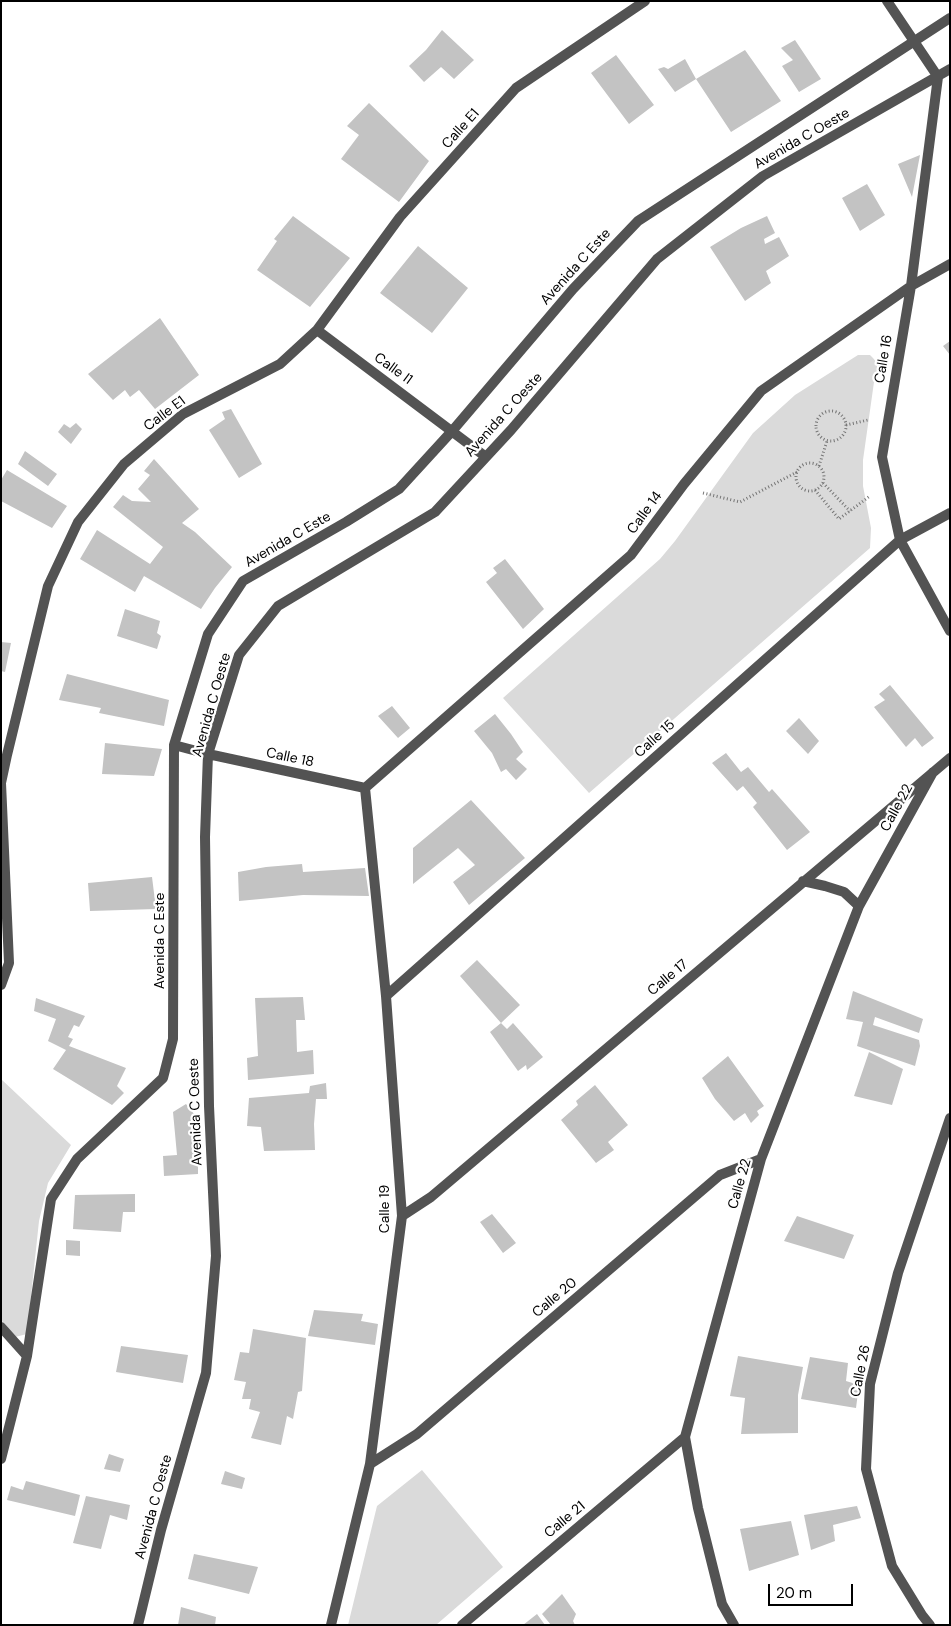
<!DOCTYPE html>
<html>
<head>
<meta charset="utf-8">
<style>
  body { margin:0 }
  #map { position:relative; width:951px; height:1626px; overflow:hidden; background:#fff; font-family:"DM Sans",sans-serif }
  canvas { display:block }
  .frame { position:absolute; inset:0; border:2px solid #000; pointer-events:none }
  .scale { position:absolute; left:768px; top:1584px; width:85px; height:22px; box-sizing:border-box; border:2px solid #000; border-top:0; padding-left:6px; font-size:15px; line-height:18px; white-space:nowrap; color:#000; -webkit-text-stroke:4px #fff; paint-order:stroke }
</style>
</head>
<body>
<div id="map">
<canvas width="951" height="1626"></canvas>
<div class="frame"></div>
<div class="scale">20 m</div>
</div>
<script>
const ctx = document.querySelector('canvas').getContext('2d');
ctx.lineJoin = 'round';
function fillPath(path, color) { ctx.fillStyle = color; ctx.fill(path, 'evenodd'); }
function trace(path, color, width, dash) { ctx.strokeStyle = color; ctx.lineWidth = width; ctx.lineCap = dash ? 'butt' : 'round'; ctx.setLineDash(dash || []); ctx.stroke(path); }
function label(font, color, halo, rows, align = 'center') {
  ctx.font = font + ' "DM Sans",sans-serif'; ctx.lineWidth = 4.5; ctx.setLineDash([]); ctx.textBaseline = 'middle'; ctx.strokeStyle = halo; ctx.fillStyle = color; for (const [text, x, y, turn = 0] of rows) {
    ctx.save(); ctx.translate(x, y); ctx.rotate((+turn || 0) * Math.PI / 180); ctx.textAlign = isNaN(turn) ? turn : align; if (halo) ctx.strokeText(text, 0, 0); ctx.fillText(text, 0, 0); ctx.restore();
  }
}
const green = new Path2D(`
  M858 355H870C880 364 878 370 874 382L863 460V486L871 528 870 548 589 793 503 698 660 559 675 541 753 433 795 395Z
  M1 1079 71 1145 48 1183 39 1221 27 1334 15 1337 1 1320Z
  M422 1470 503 1567 436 1625H348L377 1506Z`);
const building = new Path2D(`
  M442 30 474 60 454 79 441 67 424 82 409 66 426 50Z
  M795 40 821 79 799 92 782 66 793 60 781 48Z
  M745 50 781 101 731 132 696 79Z
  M616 55 654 105 629 124 591 73Z
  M685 59 696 79 675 92 658 69 664 67 668 69Z
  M369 103 429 161 399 202 341 159 359 135 347 126Z
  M920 155 912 197 898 164Z
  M867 184 885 215 860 231 842 198Z
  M293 216 350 258 310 307 257 270 277 241 274 239Z
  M767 216 775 233 764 239 765 244 779 237 789 256 766 271 771 283 745 301 710 247 741 228Z
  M418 246 468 288 432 333 380 293Z
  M160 318 199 375 155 409 139 390 130 397 125 390 113 400 88 374Z
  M950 341V355L943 346Z
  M231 409 262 464 239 478 209 430 225 419 222 412Z
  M76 423 82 429 71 444 58 432 64 424 70 428Z
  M25 451 57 474 48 486 18 464Z
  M154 459 199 509 182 523 195 532 232 567 215 588 201 609 144 576 135 592 80 559 97 530 150 564 163 547 113 507 123 495 132 501 151 502 138 489 150 475 144 471Z
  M7 470 67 506 52 528 1 501V480Z
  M505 559 544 609 523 629 486 582 497 573 493 568Z
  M125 609 160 621 157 633 161 636 157 649 117 636Z
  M1 642 11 643 5 672 1 671Z
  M67 674 169 700 164 726 99 713 101 708 59 700Z
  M890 685 934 738 922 747 915 738 906 747 874 707 885 700 879 694Z
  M392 706 410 728 398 738 378 716Z
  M495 714 511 734 523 752 516 759 527 769 516 780 506 769 501 772 492 753 474 731Z
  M799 718 819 741 808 754 786 731Z
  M105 743 162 749 154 776 102 774Z
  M726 753 741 772 748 767 769 792 772 789 810 832 787 850 753 807 757 803 743 786 737 791 712 763Z
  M471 800 525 858 469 905 453 882 475 865 458 848 413 884V848Z
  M302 864 303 872 365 868 369 896 303 895 239 901 238 872 266 867Z
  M152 877 156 909 90 911 88 883Z
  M477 960 520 1005 501 1023 460 976Z
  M853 991 923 1019 919 1033 875 1017 873 1025 919 1040 920 1046 915 1066 857 1046 863 1022 846 1019Z
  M303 997 305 1020H296L297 1052 313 1050 314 1074 248 1080 247 1058 258 1056 255 998Z
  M36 998 85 1016 79 1027 74 1025 68 1037 73 1039 69 1046 126 1068 117 1086 124 1093 112 1105 53 1069 66 1050 48 1041 56 1019 34 1011Z
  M501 1023 507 1029 513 1023 543 1057 527 1070 526 1065 518 1071 490 1032Z
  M869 1052 903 1069 892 1105 854 1096Z
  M728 1056 764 1106 757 1111 759 1115 751 1123 745 1113 734 1121 715 1099 702 1078Z
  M326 1083 327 1099H316L314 1124 315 1150 264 1151 261 1127 247 1126 249 1098 309 1093 310 1086Z
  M595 1085 628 1125 608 1142 614 1150 596 1163 561 1120 578 1105 576 1101Z
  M186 1104 198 1119V1174L164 1176 163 1156 177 1155 173 1112Z
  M135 1194V1212H123L121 1232 73 1229 75 1195Z
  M492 1214 516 1243 503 1253 480 1222Z
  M797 1216 854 1235 844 1259 784 1241Z
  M66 1240 80 1241V1256L66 1255Z
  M314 1310 363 1314 361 1321 378 1324 375 1345 308 1336Z
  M253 1329 306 1338 302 1391 298 1392 293 1419 287 1416 281 1445 251 1438 260 1412 249 1409 251 1399H242L246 1382 234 1380 240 1352 249 1353Z
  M121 1346 188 1355 183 1383 116 1372Z
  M738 1356 803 1367 798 1395V1433L741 1434 745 1398 730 1396Z
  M810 1357 848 1363 846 1381 859 1385 856 1408 801 1399Z
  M109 1454 124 1459 120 1472 104 1469Z
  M225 1471 245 1478 242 1489 221 1484Z
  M26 1481 80 1495 75 1516 7 1500 11 1486 23 1490Z
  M86 1496 130 1505 127 1520 110 1515 101 1549 73 1543Z
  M857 1506 861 1518 833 1525 835 1541 811 1550 804 1515Z
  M791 1521 799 1555 749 1571 740 1529Z
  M194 1554 258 1567 249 1594 188 1579Z
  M562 1594 576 1614 573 1621 575 1625H551L542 1614Z
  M181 1607 216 1617 215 1625H178Z
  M537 1614 545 1625H523Z`);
const path = new Path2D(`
  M816 426a15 15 0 1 1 30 0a15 15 0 1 1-30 0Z
  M846 425 868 420
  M796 477a14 14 0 1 1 28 0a14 14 0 1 1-28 0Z
  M819 466 827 441
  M823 483 850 511
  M815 490 839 519 870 496
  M703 493 740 502 797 472`);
const street = new Path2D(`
  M887 1 938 77 911 286 882 457 900 540 950 631
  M317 330 486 457
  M174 745 208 754 365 788
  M365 788 631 555 684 484 761 391 911 286 950 264
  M803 881 825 886 844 892 859 906
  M1 985 9 963 1 783 7 755 48 586 78 522 124 464 183 414 280 364 317 330 400 217 516 88 645 1
  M386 996 900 540 950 513
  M402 1216 431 1197 950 758
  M1 1327 27 1356
  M1 1459 27 1356 51 1199 77 1159 163 1078 173 1039 174 745 208 634 243 581 346 522 399 489 453 430 573 289 638 221 950 18
  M370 1464 417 1434 720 1175 761 1159
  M138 1625 161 1530 206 1373 216 1256 209 1106 205 837 208 754 239 655 278 606 435 512 511 430 657 259 763 176 950 69
  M331 1625 370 1464 402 1216 386 996 365 788
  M462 1625 685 1437
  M734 1625 722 1604 698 1508 685 1437 761 1159 859 906 933 772
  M930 1625 922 1615 892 1566 866 1469 870 1384 898 1273 950 1118`);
const streetNames = [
  ["Calle E1",461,129,-48],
  ["Avenida C Oeste",802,139,-30],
  ["Avenida C Este",576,267,-48],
  ["Calle 16",884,359,-80],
  ["Calle I1",393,369,36],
  ["Calle E1",165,414,-37],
  ["Avenida C Oeste",504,415,-48],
  ["Calle 14",645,513,-54],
  ["Avenida C Este",288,540,-30],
  ["Avenida C Oeste",212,705,-74],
  ["Calle 15",655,739,-42],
  ["Calle 18",290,758,12],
  ["Calle 22",897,808,-61],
  ["Avenida C Este",160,941,-90],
  ["Calle 17",668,978,-40],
  ["Avenida C Oeste",196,1112,-92],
  ["Calle 22",740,1184,-74],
  ["Calle 19",385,1209,-90],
  ["Calle 20",555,1298,-40],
  ["Calle 26",861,1371,-79],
  ["Avenida C Oeste",154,1507,-75],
  ["Calle 21",565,1520,-40]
];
fillPath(green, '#dadada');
fillPath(building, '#c3c3c3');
trace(path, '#757575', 3, [1, 2.5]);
trace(street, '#535353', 10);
label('14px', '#000', '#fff', streetNames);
</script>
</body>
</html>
